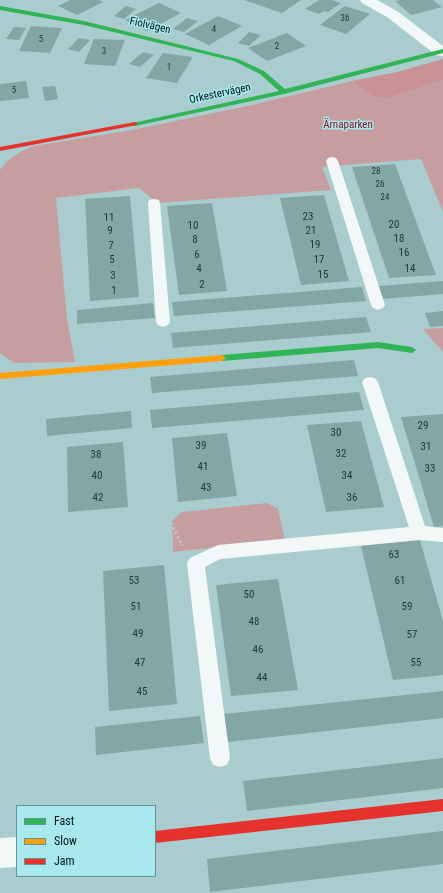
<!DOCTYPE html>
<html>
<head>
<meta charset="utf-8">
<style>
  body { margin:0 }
  #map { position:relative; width:443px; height:893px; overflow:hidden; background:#a9cdcf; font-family:"Roboto Condensed",sans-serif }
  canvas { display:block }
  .legend { position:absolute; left:16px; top:805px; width:140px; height:72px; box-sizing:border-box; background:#a6e8ec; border:1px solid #649496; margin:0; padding:5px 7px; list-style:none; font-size:12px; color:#001516 }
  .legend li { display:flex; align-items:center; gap:8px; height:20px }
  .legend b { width:20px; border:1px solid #649496 }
</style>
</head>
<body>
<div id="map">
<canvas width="443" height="893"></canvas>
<ul class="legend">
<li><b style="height:5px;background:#30b455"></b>Fast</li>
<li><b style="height:5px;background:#ff9f0a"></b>Slow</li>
<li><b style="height:5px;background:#e5322d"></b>Jam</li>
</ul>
</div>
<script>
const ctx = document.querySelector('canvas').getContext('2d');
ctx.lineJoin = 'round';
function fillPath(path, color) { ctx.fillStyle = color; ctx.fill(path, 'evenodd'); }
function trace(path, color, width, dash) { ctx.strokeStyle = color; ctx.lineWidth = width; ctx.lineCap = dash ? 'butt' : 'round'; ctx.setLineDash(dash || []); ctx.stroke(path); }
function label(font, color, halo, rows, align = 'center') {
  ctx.font = font + ' "Roboto Condensed",sans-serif'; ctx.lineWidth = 3; ctx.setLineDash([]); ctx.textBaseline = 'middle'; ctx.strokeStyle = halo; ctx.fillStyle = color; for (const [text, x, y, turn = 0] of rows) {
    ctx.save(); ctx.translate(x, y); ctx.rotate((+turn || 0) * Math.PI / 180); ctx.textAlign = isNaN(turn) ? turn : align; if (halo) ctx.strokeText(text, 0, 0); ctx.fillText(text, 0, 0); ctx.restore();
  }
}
const green = new Path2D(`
  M443 80V212L421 159 322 167 331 190 157 203 139 188 56 198 67 319 75 362 14 363 0 353V170C9 157 19 152 34 146L132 130 252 105 352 81 373 97 388 98Z
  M443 328V352L423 329Z
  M267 503 278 509 285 540 173 552 172 521 182 512Z`);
const forest = new Path2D(`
  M443 59V80L388 98 373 97 352 81 397 72Z`);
const building = new Path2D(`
  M70 0H99L103 2 77 15 58 6Z
  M244 0H301L282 13Z
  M319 0H332L341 3 328 12 324 11 319 14 305 9Z
  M401 0H433L442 7 411 15 395 1Z
  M159 3 181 13 147 31 125 20Z
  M126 6 136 9 124 19 114 16Z
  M345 6 370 14 346 34 320 25Z
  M218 16 242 26 209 45 185 34Z
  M187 18 198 21 184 32 173 29Z
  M31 26 62 28 50 53 19 51Z
  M14 27 26 28 19 40 6 39Z
  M249 32 261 35 249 46 238 43Z
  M287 33 306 46 267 61 248 48Z
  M79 38 90 40 79 52 68 49Z
  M94 39 125 40 115 66 84 64Z
  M143 52 154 55 140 67 129 64Z
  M163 53 193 57 177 83 146 78Z
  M26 81 29 98 0 101V84Z
  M55 86 58 99 45 101 42 87Z
  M395 164 430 259 436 275 389 278 352 167Z
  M324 195 349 281 301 285 280 198Z
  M130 196 139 297 90 301 85 199Z
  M212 203 227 291 179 295 167 206Z
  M443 281V294L382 299 378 286Z
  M362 287 366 301 174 316 172 302Z
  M153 303 155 318 77 324V310Z
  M443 311V326L430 327 425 313Z
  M366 317 371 332 173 348 171 333Z
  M354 360 358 376 152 393 150 377Z
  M359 392 364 410 152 428 150 410Z
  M131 411 132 428 47 436 46 419Z
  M443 414V526L434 527 401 417Z
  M361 421 384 507 326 512 307 425Z
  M227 433 237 496 178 502 172 438Z
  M123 442 128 507 68 512 67 447Z
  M420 540 443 621V675L393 680 361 546Z
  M164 565 177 704 109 711 103 571Z
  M278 579 298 690 231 696 216 585Z
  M443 691V718L228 742 224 714Z
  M200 716 204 743 96 755 95 727Z
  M443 758V788L247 811 243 781Z
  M443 831V864L210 892 207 859Z`);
const pathFar2 = new Path2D(`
  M109 10 122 0`);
const pathFar1 = new Path2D(`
  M432 360 443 364
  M143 401 157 506 169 519`);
const path = new Path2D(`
  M169 518 182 546`);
const lane = new Path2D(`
  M332 157 336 158 338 161 385 305 383 308 378 310 373 308 371 305 326 161 328 158Z
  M154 199 159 200 160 203 170 322 168 325 163 327 158 325 156 322 148 203 149 200Z
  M370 377 375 378 378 382 425 526 443 528V542L419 540 220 559 205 567 230 758 227 765 220 767 213 765 210 758 187 563 190 558 218 545 409 527 362 382 365 378Z`);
const street = new Path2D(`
  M360 0H377L397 11 443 46V56L436 55 387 17 362 3Z
  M17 837V867L0 868V838Z`);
const fast = new Path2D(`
  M0 6 84 21 238 59 264 71 285 89 443 49V53L284 94 135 126 133 125V123L279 91 260 74 234 61 84 25 0 10Z
  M378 342 412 347 416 350 412 353 378 348 222 361 218 358 222 355Z`);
const slow = new Path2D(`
  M222 355 226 358 222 361 0 379V373Z`);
const jam = new Path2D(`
  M135 122 137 123V125L0 151V147Z
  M443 799V811L155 843V831Z`);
const farNumbernames = [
  ["36",345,19],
  ["4",214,30],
  ["5",41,40],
  ["2",277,47],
  ["3",104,52],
  ["1",169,68],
  ["5",14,91],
  ["28",376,172],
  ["26",380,185],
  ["24",385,198]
];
const farStreetnames = [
  ["Fiolvägen",150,26,13],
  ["Orkestervägen",220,94,-12]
];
const farParknames = [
  ["Ärnaparken",348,125]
];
const numberNames = [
  ["23",308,217],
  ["11",109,218],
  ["20",394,225],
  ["10",193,226],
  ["9",110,231],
  ["21",311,231],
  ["18",399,239],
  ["8",195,240],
  ["19",315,245],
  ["7",111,246],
  ["16",404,253],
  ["6",197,255],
  ["5",112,260],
  ["17",319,260],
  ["4",199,269],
  ["14",410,269],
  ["15",323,275],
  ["3",113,276],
  ["2",202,285],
  ["1",114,291],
  ["29",423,426],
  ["30",336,433],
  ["39",201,446],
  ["31",426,447],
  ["32",341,454],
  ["38",96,455],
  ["41",203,467],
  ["33",430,469],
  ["40",97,476],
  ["34",347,476],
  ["43",206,488],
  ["42",98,498],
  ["36",352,498],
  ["63",394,555],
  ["53",134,581],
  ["61",400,581],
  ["50",249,595],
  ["51",136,607],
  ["59",407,607],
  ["48",254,622],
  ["49",138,634],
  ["57",412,635],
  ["46",258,650],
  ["47",140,663],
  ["55",416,663],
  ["44",262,678],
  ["45",142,692]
];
fillPath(green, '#c79ea0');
fillPath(forest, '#ca9295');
fillPath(building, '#82a7a5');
trace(pathFar2, '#bac4c6', 2, [1.5, 1.5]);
trace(pathFar1, '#bac4c6', 2.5, [2, 2]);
trace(path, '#bac4c6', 3, [2.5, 2.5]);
fillPath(lane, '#f2f8f8');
fillPath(street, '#f2f8f8');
fillPath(fast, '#30b455');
fillPath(slow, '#ff9f0a');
fillPath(jam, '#e5322d');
label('9px', '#203a3a', null, farNumbernames);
label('11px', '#001516', '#a6e8ec', farStreetnames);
label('11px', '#8f1526', '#a6e8ec', farParknames);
label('11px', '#203a3a', null, numberNames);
</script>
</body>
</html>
